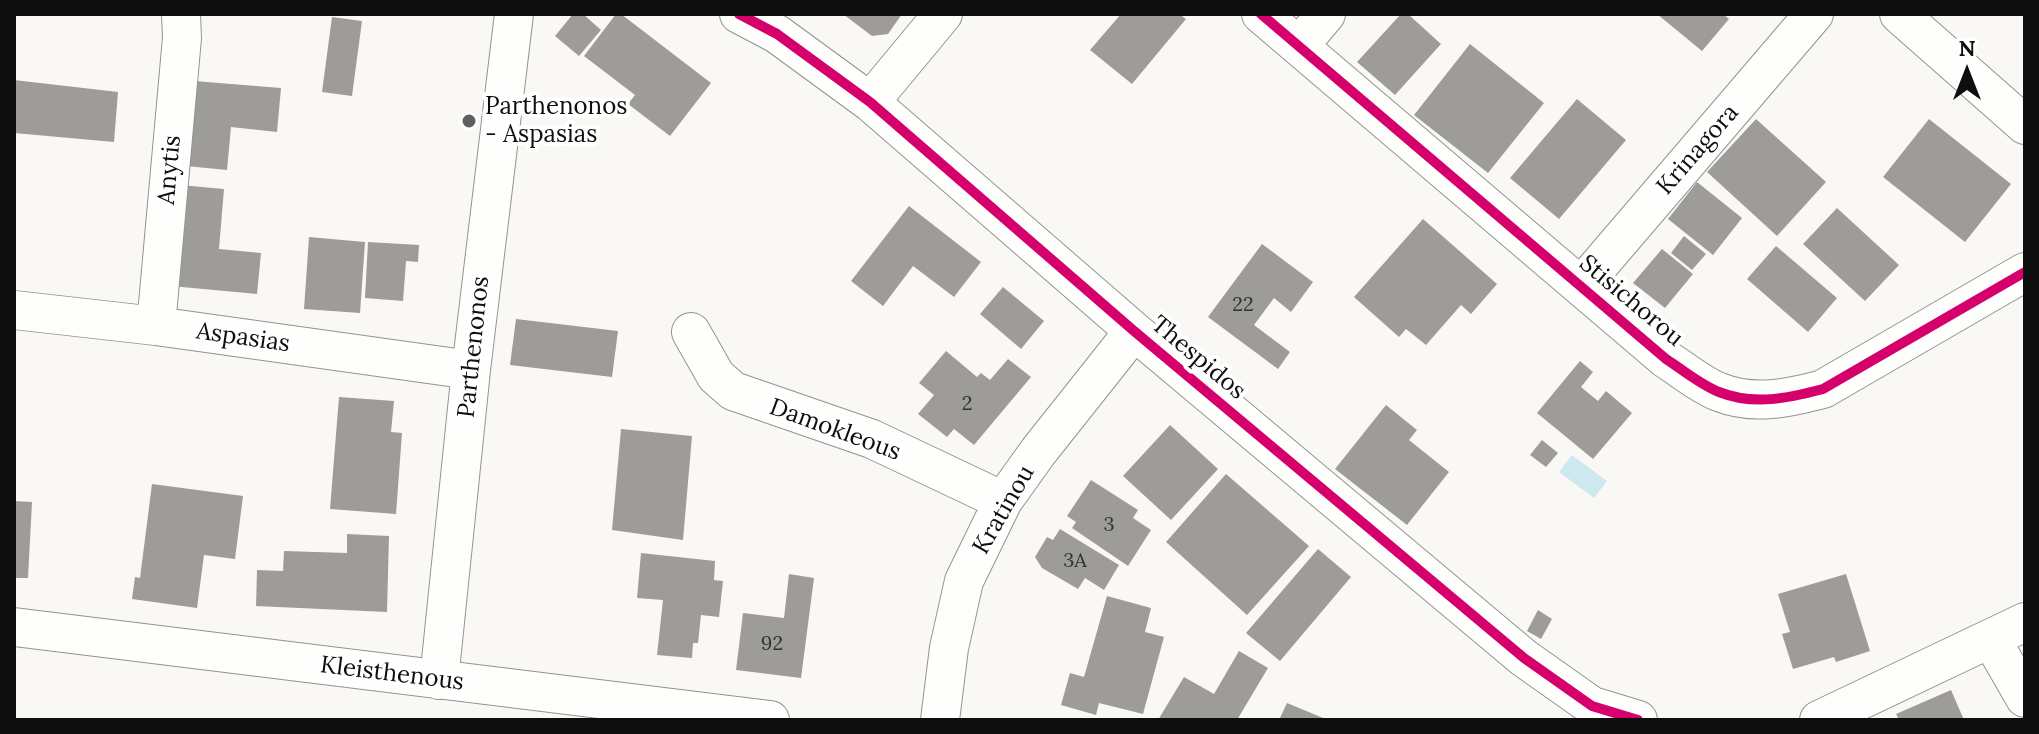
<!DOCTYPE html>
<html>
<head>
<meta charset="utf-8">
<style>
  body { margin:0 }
  #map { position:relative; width:2039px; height:734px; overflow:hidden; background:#faf8f4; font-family:Lora,serif }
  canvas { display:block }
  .frame { position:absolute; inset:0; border:16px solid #0e0e0e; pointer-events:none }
  .north { position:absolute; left:1927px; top:32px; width:80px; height:80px; -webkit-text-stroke:6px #fff; paint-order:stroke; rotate:0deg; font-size:22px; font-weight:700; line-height:32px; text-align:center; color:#0e0e0e }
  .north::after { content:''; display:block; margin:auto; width:28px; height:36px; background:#0e0e0e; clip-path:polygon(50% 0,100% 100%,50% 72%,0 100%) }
</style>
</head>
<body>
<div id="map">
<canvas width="2039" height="734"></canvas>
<div class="frame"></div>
<div class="north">N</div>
</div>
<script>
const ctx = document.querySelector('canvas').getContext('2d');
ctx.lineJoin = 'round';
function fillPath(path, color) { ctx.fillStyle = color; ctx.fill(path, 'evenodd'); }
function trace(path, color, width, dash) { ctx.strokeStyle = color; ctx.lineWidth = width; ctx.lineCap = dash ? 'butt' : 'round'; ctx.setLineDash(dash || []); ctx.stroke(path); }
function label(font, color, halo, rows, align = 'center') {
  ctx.font = font + ' Lora,serif'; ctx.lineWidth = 8; ctx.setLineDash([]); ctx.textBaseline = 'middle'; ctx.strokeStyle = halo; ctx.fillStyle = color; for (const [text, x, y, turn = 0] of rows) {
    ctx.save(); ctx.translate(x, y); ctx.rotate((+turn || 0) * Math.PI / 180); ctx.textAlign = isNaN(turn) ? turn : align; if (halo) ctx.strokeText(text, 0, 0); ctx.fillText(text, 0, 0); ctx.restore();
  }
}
const water = new Path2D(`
  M1572 455 1607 481 1594 498 1559 472Z`);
const building = new Path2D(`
  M573 14H583L601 30 579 56 555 36Z
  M616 14H621L711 83 670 136 628 104 635 95 584 56Z
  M843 14H902L888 34 872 36Z
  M1121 14H1179L1186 19 1132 84 1090 50Z
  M1401 14H1408L1441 44 1395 95 1357 62Z
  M1657 14H1723L1729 19 1702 51Z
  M332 17 362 21 352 96 322 92Z
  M1470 44 1544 103 1488 173 1414 115Z
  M14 80 118 92 114 142 14 133Z
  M194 81 281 88 277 132 231 127 227 170 186 166Z
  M1577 99 1626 140 1559 219 1510 178Z
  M1756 119 1826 182 1777 236 1707 172Z
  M1929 119 2011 184 1965 242 1883 177Z
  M1697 182 1742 218 1713 255 1668 219Z
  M180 185 224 189 219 249 261 253 257 294 171 286Z
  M909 206 981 262 954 297 913 266 883 306 851 281Z
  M1837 208 1899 265 1865 301 1803 244Z
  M1423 219 1497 284 1471 314 1461 305 1426 345 1406 329 1399 337 1354 297Z
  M1684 236 1706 254 1692 270 1671 253Z
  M309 237 365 242 360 313 304 309Z
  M368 242 419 245 418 262 406 261 403 301 365 298Z
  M1262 244 1313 282 1291 312 1274 298 1254 325 1290 352 1278 369 1208 317Z
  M1776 246 1837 298 1808 332 1747 279Z
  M1662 249 1693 274 1665 308 1633 283Z
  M1003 287 1044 321 1021 349 980 314Z
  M516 319 618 331 612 377 510 365Z
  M946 351 977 377 981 373 990 380 1008 359 1031 377 974 445 954 429 947 437 918 414 934 395 919 383Z
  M1580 361 1593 372 1581 387 1598 401 1606 391 1632 413 1593 459 1537 413Z
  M339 397 394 401 391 432 402 433 396 514 330 509Z
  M1386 405 1417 430 1409 440 1449 472 1407 525 1335 469Z
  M1170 425 1218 469 1171 520 1123 476Z
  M621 429 692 436 683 540 612 530Z
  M1542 440 1558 453 1546 467 1530 455Z
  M1226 474 1309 546 1247 615 1166 542Z
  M1091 480 1138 510 1133 518 1151 530 1128 566 1072 528 1076 522 1067 516Z
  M152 484 243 496 235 559 204 555 197 608 132 599 135 577 140 578Z
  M14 501 32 502 28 578H14Z
  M1060 529 1119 565 1104 590 1085 578 1078 589 1042 568 1035 557 1047 537 1053 540Z
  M347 534 389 536 387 612 256 606 257 570 283 571 284 551 347 553Z
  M1318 549 1351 577 1280 661 1246 633Z
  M641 553 715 561 714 580 723 581 719 617 701 615 698 643H693L692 658 657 655 663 600 637 598Z
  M789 574 814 578 801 678 736 670 743 613 784 618Z
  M1846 574 1870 651 1836 662 1834 657 1793 669 1782 634 1790 632 1778 594Z
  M1107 596 1151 608 1145 632 1164 637 1143 714 1099 703 1096 715 1061 705 1070 673 1084 677Z
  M1538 610 1552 619 1541 639 1527 631Z
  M1239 651 1268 668 1237 720H1158L1184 677 1214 694Z
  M1951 690 1964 720H1899L1896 714Z
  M1287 703 1328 720H1279Z`);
const minor = new Path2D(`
  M739 14 777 34 870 102 1134 331 1524 658 1592 706 1638 720
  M1261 14 1666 359C1683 370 1701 385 1719 392 1754 406 1789 398 1823 389L2025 272
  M1899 14 2025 125
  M1299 46 1326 14
  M870 102 943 14
  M1582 285 1814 14
  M14 310 156 326 471 370
  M156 326 182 38 181 14
  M691 332 716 376 733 391 872 439 1003 501
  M14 627 770 720
  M1991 639 2025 698
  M439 680 471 370 514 14
  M940 720 949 648 964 581 1003 501 1038 452 1134 331
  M1819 720 2025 622`);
const cycleway = new Path2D(`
  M739 14 777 34 870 102 1134 331 1524 658 1592 706 1638 720
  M1261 14 1666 359C1683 370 1701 385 1719 392 1754 406 1789 398 1823 389L2025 272`);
const markers = [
  [469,121,8,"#61605e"]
];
const numberNames = [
  ["22",1243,305],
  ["2",967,404],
  ["3",1109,525],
  ["3A",1075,561],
  ["92",772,644]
];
const poiNames = [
  ["Parthenonos",485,107],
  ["- Aspasias",485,135]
];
const streetNames = [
  ["Krinagora",1698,150,-49],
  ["Anytis",170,170,-85],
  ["Stisichorou",1631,301,40],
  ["Aspasias",243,338,8],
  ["Parthenonos",474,347,-84],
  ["Thespidos",1198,358,40],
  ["Damokleous",835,430,20],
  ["Kratinou",1004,510,-60],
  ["Kleisthenous",392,674,7]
];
fillPath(water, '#cee8f0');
fillPath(building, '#9e9c99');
trace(minor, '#949392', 40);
trace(minor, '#fefefd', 38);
trace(cycleway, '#d6006c', 10);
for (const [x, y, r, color] of markers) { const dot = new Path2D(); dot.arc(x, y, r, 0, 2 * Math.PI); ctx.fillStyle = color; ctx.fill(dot); trace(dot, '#fff', 3); }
label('20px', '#323231', null, numberNames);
label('24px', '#0e0e0e', '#fff', poiNames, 'left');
label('24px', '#0e0e0e', '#fff', streetNames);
</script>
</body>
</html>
